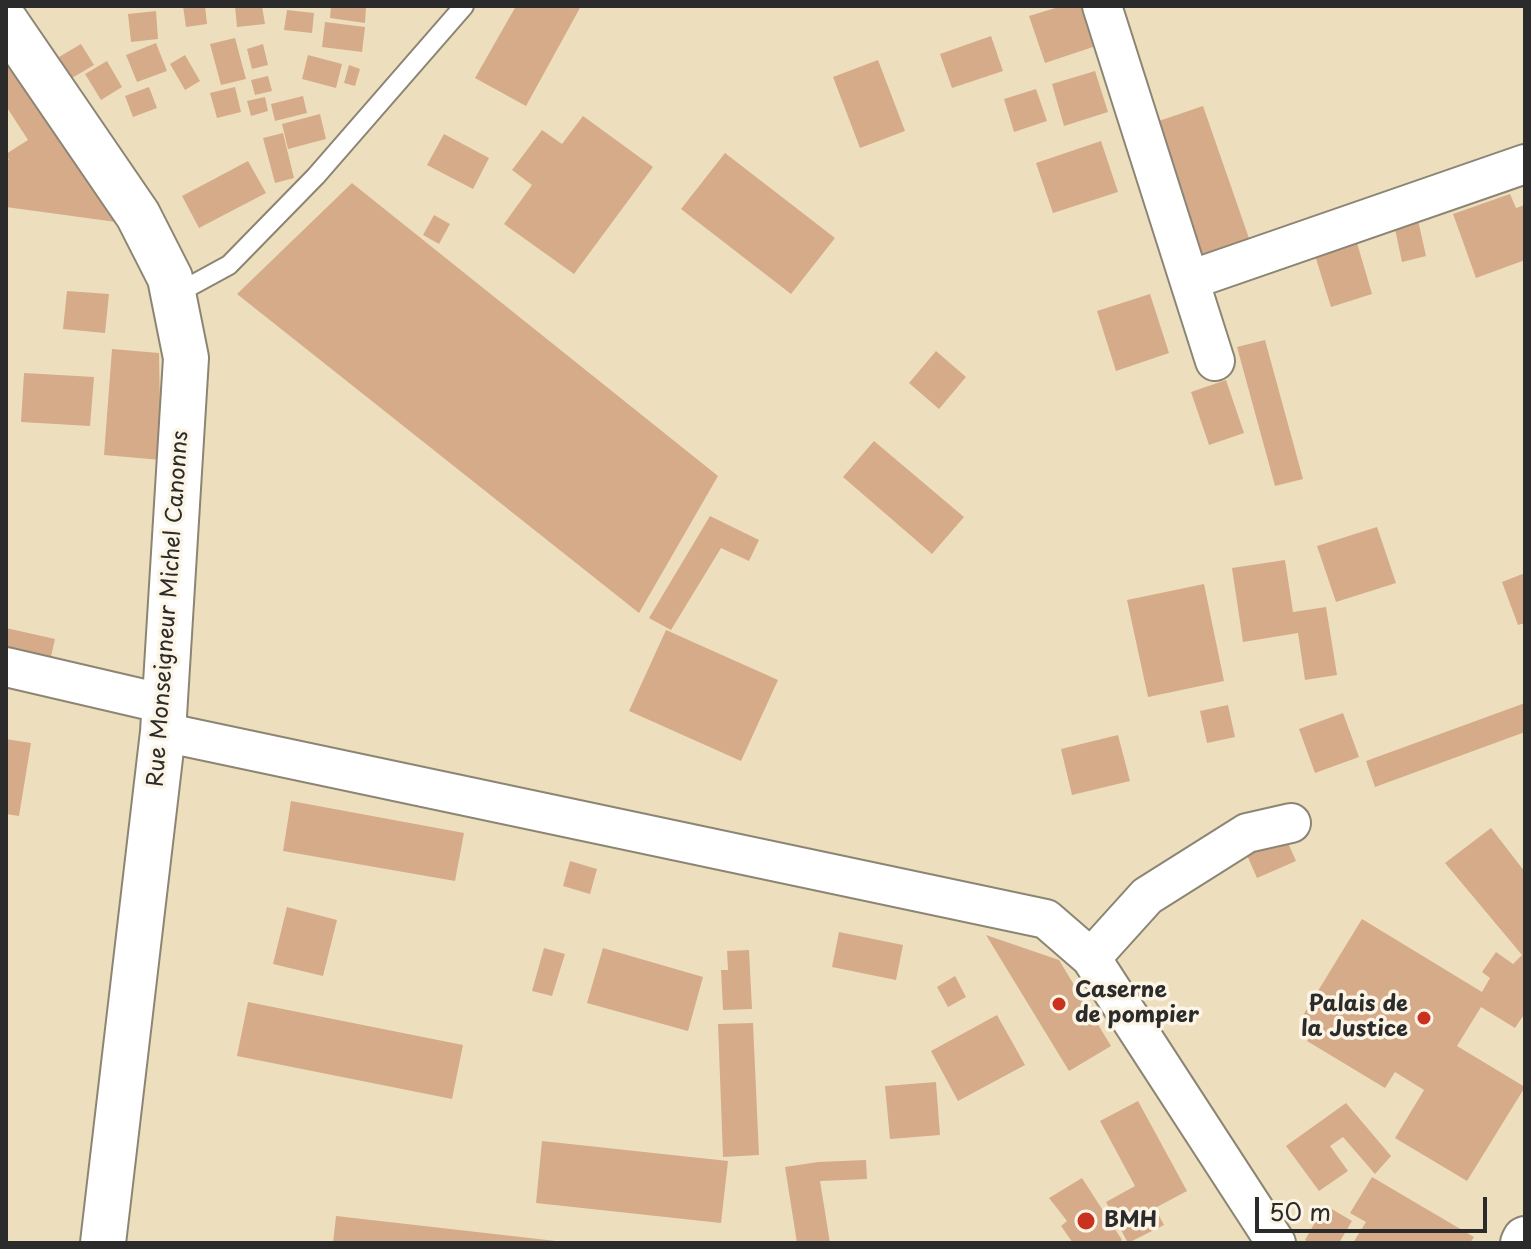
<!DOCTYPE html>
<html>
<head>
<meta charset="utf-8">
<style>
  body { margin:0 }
  #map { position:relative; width:1531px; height:1249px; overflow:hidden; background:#eddfbd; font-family:"Playpen Sans",sans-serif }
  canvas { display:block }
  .frame { position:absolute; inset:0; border:8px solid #2b2b2b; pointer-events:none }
  .scale { position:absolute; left:1255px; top:1197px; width:232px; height:36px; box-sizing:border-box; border:4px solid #2b2b2b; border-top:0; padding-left:10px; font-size:24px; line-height:28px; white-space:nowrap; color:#2b2b2b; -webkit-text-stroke:6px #fcf5e5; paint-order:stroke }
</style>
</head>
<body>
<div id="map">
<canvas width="1531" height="1249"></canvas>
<div class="frame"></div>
<div class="scale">50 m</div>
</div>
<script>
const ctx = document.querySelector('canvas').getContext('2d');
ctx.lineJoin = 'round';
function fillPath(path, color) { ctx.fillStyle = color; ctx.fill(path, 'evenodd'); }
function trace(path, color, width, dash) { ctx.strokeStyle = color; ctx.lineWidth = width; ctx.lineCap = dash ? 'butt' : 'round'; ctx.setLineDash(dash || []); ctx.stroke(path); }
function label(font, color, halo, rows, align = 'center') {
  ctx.font = font + ' "Playpen Sans",sans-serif'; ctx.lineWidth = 7; ctx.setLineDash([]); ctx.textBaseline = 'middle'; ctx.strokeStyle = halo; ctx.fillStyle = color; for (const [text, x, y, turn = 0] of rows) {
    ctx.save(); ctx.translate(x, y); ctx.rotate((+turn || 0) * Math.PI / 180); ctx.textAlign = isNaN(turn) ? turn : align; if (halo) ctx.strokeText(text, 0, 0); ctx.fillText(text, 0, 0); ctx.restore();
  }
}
const building = new Path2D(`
  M183 6H205L207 24 186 27Z
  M235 6H262L265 24 237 27Z
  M331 6H366L365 23 330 18Z
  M516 6H581L526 106 475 78Z
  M1062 6H1090L1102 44 1045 63 1029 16Z
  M287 10 314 13 312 33 284 30Z
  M156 11 158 39 131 42 128 14Z
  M325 22 365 27 362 52 322 47Z
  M991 36 1003 71 952 88 940 54Z
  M235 38 246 79 221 85 210 44Z
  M156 43 167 71 137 82 126 55Z
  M81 44 94 65 72 78 59 57Z
  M263 44 268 65 252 69 247 49Z
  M6 49 116 222 6 207V160H9L6 154 28 140 6 106Z
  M185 55 200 81 185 90 170 64Z
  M308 55 342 64 336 88 302 79Z
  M878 60 905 131 860 148 833 77Z
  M107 61 122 87 101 100 85 74Z
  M349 65 360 69 355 86 344 83Z
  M1095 71 1108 112 1064 126 1052 84Z
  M268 76 272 91 255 95 251 80Z
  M149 87 157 108 133 117 125 96Z
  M235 87 241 112 217 118 210 93Z
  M1036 89 1047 121 1014 132 1004 99Z
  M303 96 307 113 275 121 271 104Z
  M265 97 268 111 251 116 247 101Z
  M1203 106 1251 244 1204 260 1156 122Z
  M320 114 326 139 288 149 282 124Z
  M583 116 653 167 574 274 504 224 532 185 512 170 542 130 562 144Z
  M283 133 294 178 275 183 263 138Z
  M444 134 489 158 473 189 427 165Z
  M1101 141 1118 192 1053 213 1036 163Z
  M725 153 835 238 791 294 681 209Z
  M248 161 266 193 199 228 182 196Z
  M352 183 718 476 639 613 237 294Z
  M1510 194 1516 208 1525 205V260L1476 278 1453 214Z
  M1416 211 1426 256 1402 262 1392 215Z
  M434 215 450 224 439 244 423 235Z
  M1355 236 1372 294 1331 307 1313 249Z
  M67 291 109 294 105 333 63 329Z
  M1150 294 1169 353 1116 371 1097 311Z
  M1265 340 1303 479 1275 486 1237 347Z
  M112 349 159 353 161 460 104 455Z
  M936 351 966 377 939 409 909 383Z
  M24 373 94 377 90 426 21 422Z
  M1226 380 1244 433 1209 445 1191 392Z
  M874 441 964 517 932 554 843 477Z
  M710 516 759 540 749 561 721 548 671 630 649 618Z
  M1377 527 1396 583 1336 602 1317 546Z
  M1285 560 1293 612 1326 607 1337 675 1305 680 1298 633 1243 642 1232 568Z
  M1525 573V623L1518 625 1502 582Z
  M1204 584 1224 681 1148 697 1127 600Z
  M6 628 55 639 50 661 6 651Z
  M666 630 778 680 741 761 629 711Z
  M1525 703V732L1375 787 1366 761Z
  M1228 705 1235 737 1207 743 1200 711Z
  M1343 713 1359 757 1315 773 1299 729Z
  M1118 735 1130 781 1072 795 1061 749Z
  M6 739 31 743 19 816 6 814Z
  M291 801 464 833 455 881 283 851Z
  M1491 828 1525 872V1013L1515 1028 1481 1007 1457 1046 1525 1087 1467 1181 1395 1138 1424 1090 1395 1072 1385 1088 1307 1041 1317 1026 1302 1017 1362 919 1482 992 1490 978 1482 972 1496 952 1513 964 1522 955 1445 863Z
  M1285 836 1296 861 1257 878 1246 853Z
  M570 861 597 869 590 894 563 886Z
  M287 907 337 920 323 976 273 964Z
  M839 932 903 945 896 980 832 967Z
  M986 935 1059 960 1111 1046 1069 1071Z
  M544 948 565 954 552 996 532 991Z
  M603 948 703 977 688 1031 587 1003Z
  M749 950 752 1009 723 1010 721 970H728L727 951Z
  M955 976 966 997 948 1007 937 987Z
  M248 1002 463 1045 452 1099 237 1056Z
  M997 1015 1025 1065 958 1101 931 1051Z
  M753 1023 759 1155 723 1157 718 1024Z
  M936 1082 940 1135 890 1139 885 1086Z
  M1138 1101 1187 1191 1155 1208 1164 1225 1128 1243 1106 1202 1135 1186 1100 1121Z
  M1346 1103 1391 1156 1375 1174 1343 1137 1330 1146 1348 1171 1319 1191 1286 1146Z
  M542 1141 728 1161 721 1223 536 1203Z
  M866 1160 867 1179 820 1181 830 1243H797L785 1167 818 1162Z
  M1372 1177 1474 1237 1470 1243H1353L1366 1222 1350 1213Z
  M1082 1178 1122 1240 1118 1243H1073L1061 1226 1067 1221 1049 1198Z
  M1325 1205 1352 1221 1339 1243H1310L1305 1240Z
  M336 1216 556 1241 555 1243H333Z`);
const service = new Path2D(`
  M174 295 229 265 316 176 464 6`);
const minor = new Path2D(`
  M1102 6 1215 361
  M1190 280 1525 164
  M6 667 165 704
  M163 732 1046 919 1091 958 1276 1243
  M1091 958 1147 896 1247 833 1291 823`);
const tertiary = new Path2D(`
  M6 22 138 215 170 278 186 358 163 732 103 1243
  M1523 1243 1525 1239`);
const markers = [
  [1059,1004,8,"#c8321e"],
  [1424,1018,8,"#c8321e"],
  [1086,1221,10,"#c8321e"]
];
const streetNames = [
  ["Rue Monseigneur Michel Canonns",169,609,-86]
];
const poiNames = [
  ["Caserne",1075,991],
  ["de pompier",1075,1016],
  ["Palais de",1408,1005,"right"],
  ["la Justice",1408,1030,"right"],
  ["BMH",1104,1221]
];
fillPath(building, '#d6ab8a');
trace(service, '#8c8574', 22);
trace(minor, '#8c8574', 42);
trace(tertiary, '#8c8574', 48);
trace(service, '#fff', 18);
trace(minor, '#fff', 38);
trace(tertiary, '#fff', 44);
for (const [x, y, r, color] of markers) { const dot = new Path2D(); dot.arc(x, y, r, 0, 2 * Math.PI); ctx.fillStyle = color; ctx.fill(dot); trace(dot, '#fcf5e5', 3); }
label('22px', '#2b2b2b', '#fcf5e5', streetNames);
label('bold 22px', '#2b2b2b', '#fcf5e5', poiNames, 'left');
</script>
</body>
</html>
